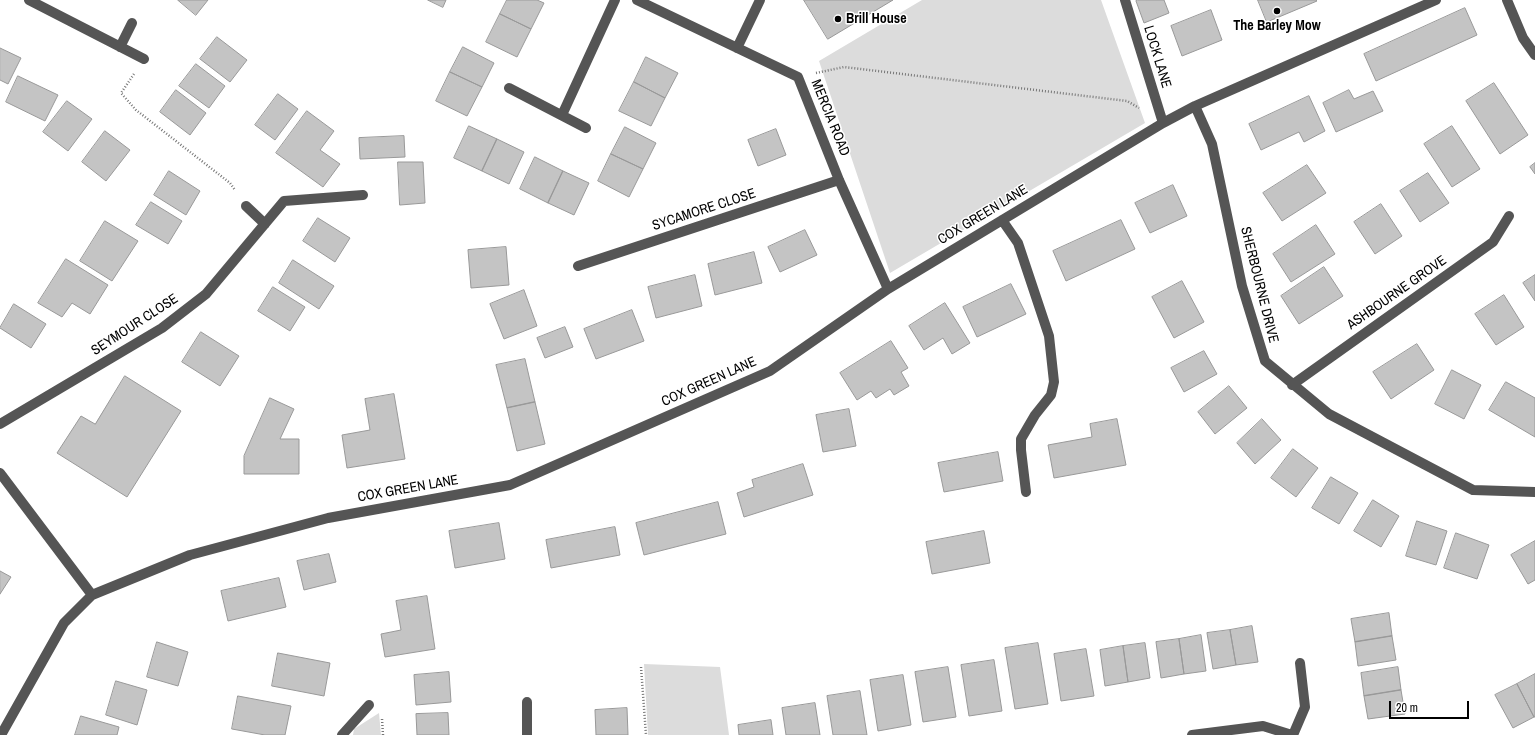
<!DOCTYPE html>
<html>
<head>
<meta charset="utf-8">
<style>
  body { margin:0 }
  #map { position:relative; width:1535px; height:735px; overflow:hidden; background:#fff; font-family:"Archivo Narrow",sans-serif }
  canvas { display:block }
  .scale { position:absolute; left:1389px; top:701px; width:80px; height:18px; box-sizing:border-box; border:2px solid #000; border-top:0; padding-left:5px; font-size:12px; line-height:14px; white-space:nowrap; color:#000; -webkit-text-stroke:3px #fff; paint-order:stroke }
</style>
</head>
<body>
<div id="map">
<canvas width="1535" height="735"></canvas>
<div class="scale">20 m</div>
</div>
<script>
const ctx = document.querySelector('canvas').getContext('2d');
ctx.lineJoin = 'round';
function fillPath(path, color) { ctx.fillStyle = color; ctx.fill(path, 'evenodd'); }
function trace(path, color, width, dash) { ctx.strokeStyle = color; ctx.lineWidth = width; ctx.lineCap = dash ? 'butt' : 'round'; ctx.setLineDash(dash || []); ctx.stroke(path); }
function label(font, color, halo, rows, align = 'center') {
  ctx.font = font + ' "Archivo Narrow",sans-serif'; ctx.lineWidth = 3; ctx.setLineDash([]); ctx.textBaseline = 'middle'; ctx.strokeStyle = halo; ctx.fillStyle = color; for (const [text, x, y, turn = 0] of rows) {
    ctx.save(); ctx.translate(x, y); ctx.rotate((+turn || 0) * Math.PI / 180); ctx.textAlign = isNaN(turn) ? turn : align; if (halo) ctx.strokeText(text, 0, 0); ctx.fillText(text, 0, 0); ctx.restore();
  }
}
const green = new Path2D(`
  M922 0H1101L1145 123 890 273 819 61Z
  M644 664 720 667 729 735H648Z
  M379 713 381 735H353L354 729Z`);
const building = new Path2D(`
  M178 0H208L196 15Z
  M428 0H446L443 7Z
  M507 0H537L544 3 531 29 500 14Z
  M804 0H893L828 39Z
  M1138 0H1164L1169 13 1144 23 1136 1Z
  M1258 0H1316L1317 1 1267 22Z
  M1465 8 1477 35 1376 81 1364 54Z
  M1211 10 1222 40 1182 56 1171 26Z
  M500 14 531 29 517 57 486 42Z
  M217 37 247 60 230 82 200 59Z
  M463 47 494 63 482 87 450 72Z
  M0 48 21 58 8 84 0 80Z
  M646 57 678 73 665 98 634 82Z
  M196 64 225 86 209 108 179 86Z
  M450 72 482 87 467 116 436 101Z
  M18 76 58 95 45 121 6 102Z
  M634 82 665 98 651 126 619 111Z
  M1494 83 1528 135 1500 154 1466 101Z
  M176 90 206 113 190 135 160 112Z
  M1349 90 1354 99 1373 91 1383 111 1336 132 1323 103Z
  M278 94 298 109 275 140 255 125Z
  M1309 96 1325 131 1304 142 1299 132 1261 150 1249 124Z
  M67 101 92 119 68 151 43 132Z
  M307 111 334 131 320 150 340 164 323 187 276 153Z
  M469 126 497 139 482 171 454 158Z
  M1452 126 1480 169 1452 187 1424 144Z
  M625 127 656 143 643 169 611 154Z
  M776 129 786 155 758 166 748 140Z
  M105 131 130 150 106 181 82 162Z
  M404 136 405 157 360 159 359 138Z
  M497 139 524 152 509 184 482 171Z
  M611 154 643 169 629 197 598 181Z
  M535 157 563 171 548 203 520 189Z
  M398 162H423L425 203 400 205Z
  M1535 163V174L1530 167Z
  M1307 165 1326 193 1282 221 1263 193Z
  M169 171 200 191 186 215 154 195Z
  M563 171 589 183 574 215 548 203Z
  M1428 173 1449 203 1420 222 1400 191Z
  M1173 185 1187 216 1150 233 1135 203Z
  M151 202 182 221 168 244 136 225Z
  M1381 204 1402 236 1375 254 1354 222Z
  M318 218 350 238 335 262 303 241Z
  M1121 220 1135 249 1066 281 1053 251Z
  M105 221 138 241 112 281 80 261Z
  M1316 225 1335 254 1291 282 1273 254Z
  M805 230 817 255 780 272 768 247Z
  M506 247 509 285 471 288 468 250Z
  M754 252 762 283 715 295 708 264Z
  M66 259 108 285 90 314 72 303 62 317 38 303Z
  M293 260 334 286 319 309 279 283Z
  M1324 267 1343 296 1299 324 1281 296Z
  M695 275 702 306 656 318 648 287Z
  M1535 275V301L1523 283Z
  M1182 281 1204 322 1174 338 1152 297Z
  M1011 284 1026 314 977 337 963 307Z
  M273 287 305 307 290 331 258 311Z
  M524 290 537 326 504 339 490 304Z
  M1504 295 1524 327 1496 345 1475 314Z
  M945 303 970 343 952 354 943 338 924 350 909 326Z
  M14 304 46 324 31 348 0 328Z
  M632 310 644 341 596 359 584 329Z
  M565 327 573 347 545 358 537 338Z
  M201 332 239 356 220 386 182 362Z
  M891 341 908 368 901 372 909 386 894 395 890 389 876 398 871 391 857 400 840 373Z
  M1417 344 1434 370 1391 399 1373 372Z
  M1204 351 1217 374 1184 392 1171 368Z
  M525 359 535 402 507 408 496 365Z
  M1452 370 1481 385 1464 419 1435 404Z
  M125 376 181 411 127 497 57 453 81 416 95 424Z
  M1506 382 1535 398V437L1489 410Z
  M1229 386 1247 408 1215 434 1198 412Z
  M394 394 405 459 347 468 342 435 370 430 365 399Z
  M270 398 294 409 280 439H299V474H244V456Z
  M535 402 545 444 517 451 507 408Z
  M849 409 856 446 823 452 816 415Z
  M1117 419 1126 465 1054 478 1048 445 1092 437 1090 424Z
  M1262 419 1281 440 1255 464 1237 443Z
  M1293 449 1318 468 1296 497 1271 478Z
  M998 452 1003 481 944 492 938 463Z
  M803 464 813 495 744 517 737 493 754 487 752 480Z
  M1331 477 1358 493 1339 524 1312 508Z
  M1373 500 1399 516 1381 547 1354 531Z
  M718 502 726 534 644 555 636 523Z
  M1417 521 1447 531 1436 565 1406 556Z
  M499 523 505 559 455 568 449 531Z
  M615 527 620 555 551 568 546 540Z
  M984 531 990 563 932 574 926 542Z
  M1456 533 1489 545 1477 579 1444 568Z
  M1535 541V580L1528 584 1511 555Z
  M329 554 336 582 304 590 297 561Z
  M0 571 11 577 0 594Z
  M279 578 286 607 228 621 221 591Z
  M427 596 435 649 385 657 381 634 401 630 396 601Z
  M1389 613 1392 636 1355 642 1351 619Z
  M1252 626 1258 662 1236 665 1230 630Z
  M1230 630 1236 665 1213 669 1207 633Z
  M1201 635 1206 671 1184 674 1179 639Z
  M1392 636 1396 660 1358 666 1355 642Z
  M1179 639 1184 674 1161 678 1156 642Z
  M157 642 188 652 178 686 147 677Z
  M1038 643 1048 704 1015 709 1005 648Z
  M1145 643 1150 678 1128 682 1123 646Z
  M1123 646 1128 682 1105 686 1100 650Z
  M1086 649 1094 696 1061 701 1054 654Z
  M278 653 330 663 324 696 272 686Z
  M994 660 1002 711 969 716 961 665Z
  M948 667 956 717 923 722 915 672Z
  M1398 667 1401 690 1364 696 1361 673Z
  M449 672 451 702 416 705 414 675Z
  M1535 674V717H1534L1517 684Z
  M903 675 911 725 878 731 870 680Z
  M116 681 147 690 137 725 106 715Z
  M1517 684 1534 717 1513 728 1495 695Z
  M1401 690 1405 714 1368 719 1364 696Z
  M860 691 867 735H833L827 696Z
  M238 696 291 706 285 735H265L232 729Z
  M815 703 820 735H786L782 708Z
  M627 708 628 735H596L595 710Z
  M448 713 449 735H417L416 714Z
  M81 716 119 727 117 735H75Z
  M771 720 773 735H739L738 725Z`);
const path = new Path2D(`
  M816 73 844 67 1127 101 1139 108
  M134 74 121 93 136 110 230 183 235 190
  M641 667 646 735
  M382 719 383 735`);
const minor = new Path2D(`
  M29 0 144 59
  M637 0 798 77 839 180 888 289
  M1125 0 1163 123
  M1507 0 1523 38 1535 55
  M120 47 132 23
  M737 48 760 0
  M509 88 586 128
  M1195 106 1212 144 1242 286 1265 361 1329 414 1473 490 1535 492
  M562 115 615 0
  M246 206 265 224
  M1002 220 1018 243 1049 336 1054 382 1051 395 1035 415 1021 439V450L1026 492
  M578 266 839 180
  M1292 385 1493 242 1509 216
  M0 424 162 328 206 294 284 201 363 195
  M0 473 92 595
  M527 702V735
  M1 735 64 623 92 595 190 555 328 518 510 485 770 371 888 289 1163 123 1195 106 1436 0
  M342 735 369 705
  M1192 735 1263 726 1292 735
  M1293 735 1305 707 1300 663`);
const markers = [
  [1277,11,4,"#000"],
  [838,19,4,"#000"]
];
const poiNames = [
  ["Brill House",846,19],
  ["The Barley Mow",1277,26,"center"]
];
const streetNames = [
  ["LOCK LANE",1157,57,73],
  ["MERCIA ROAD",830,118,68],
  ["SYCAMORE CLOSE",704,210,-18],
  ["COX GREEN LANE",983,215,-31],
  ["SHERBOURNE DRIVE",1259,285,76],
  ["ASHBOURNE GROVE",1397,293,-35],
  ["SEYMOUR CLOSE",135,325,-33],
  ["COX GREEN LANE",709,382,-24],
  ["COX GREEN LANE",408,489,-10]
];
fillPath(green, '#dcdcdc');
fillPath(building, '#c4c4c4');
trace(building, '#999', 1);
trace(path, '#777', 2.5, [1, 2]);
trace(minor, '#555', 10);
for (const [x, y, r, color] of markers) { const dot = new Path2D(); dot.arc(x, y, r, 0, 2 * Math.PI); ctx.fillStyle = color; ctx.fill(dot); trace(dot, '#fff', 1.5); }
label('bold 14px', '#000', '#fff', poiNames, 'left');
label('14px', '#000', '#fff', streetNames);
</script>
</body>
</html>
